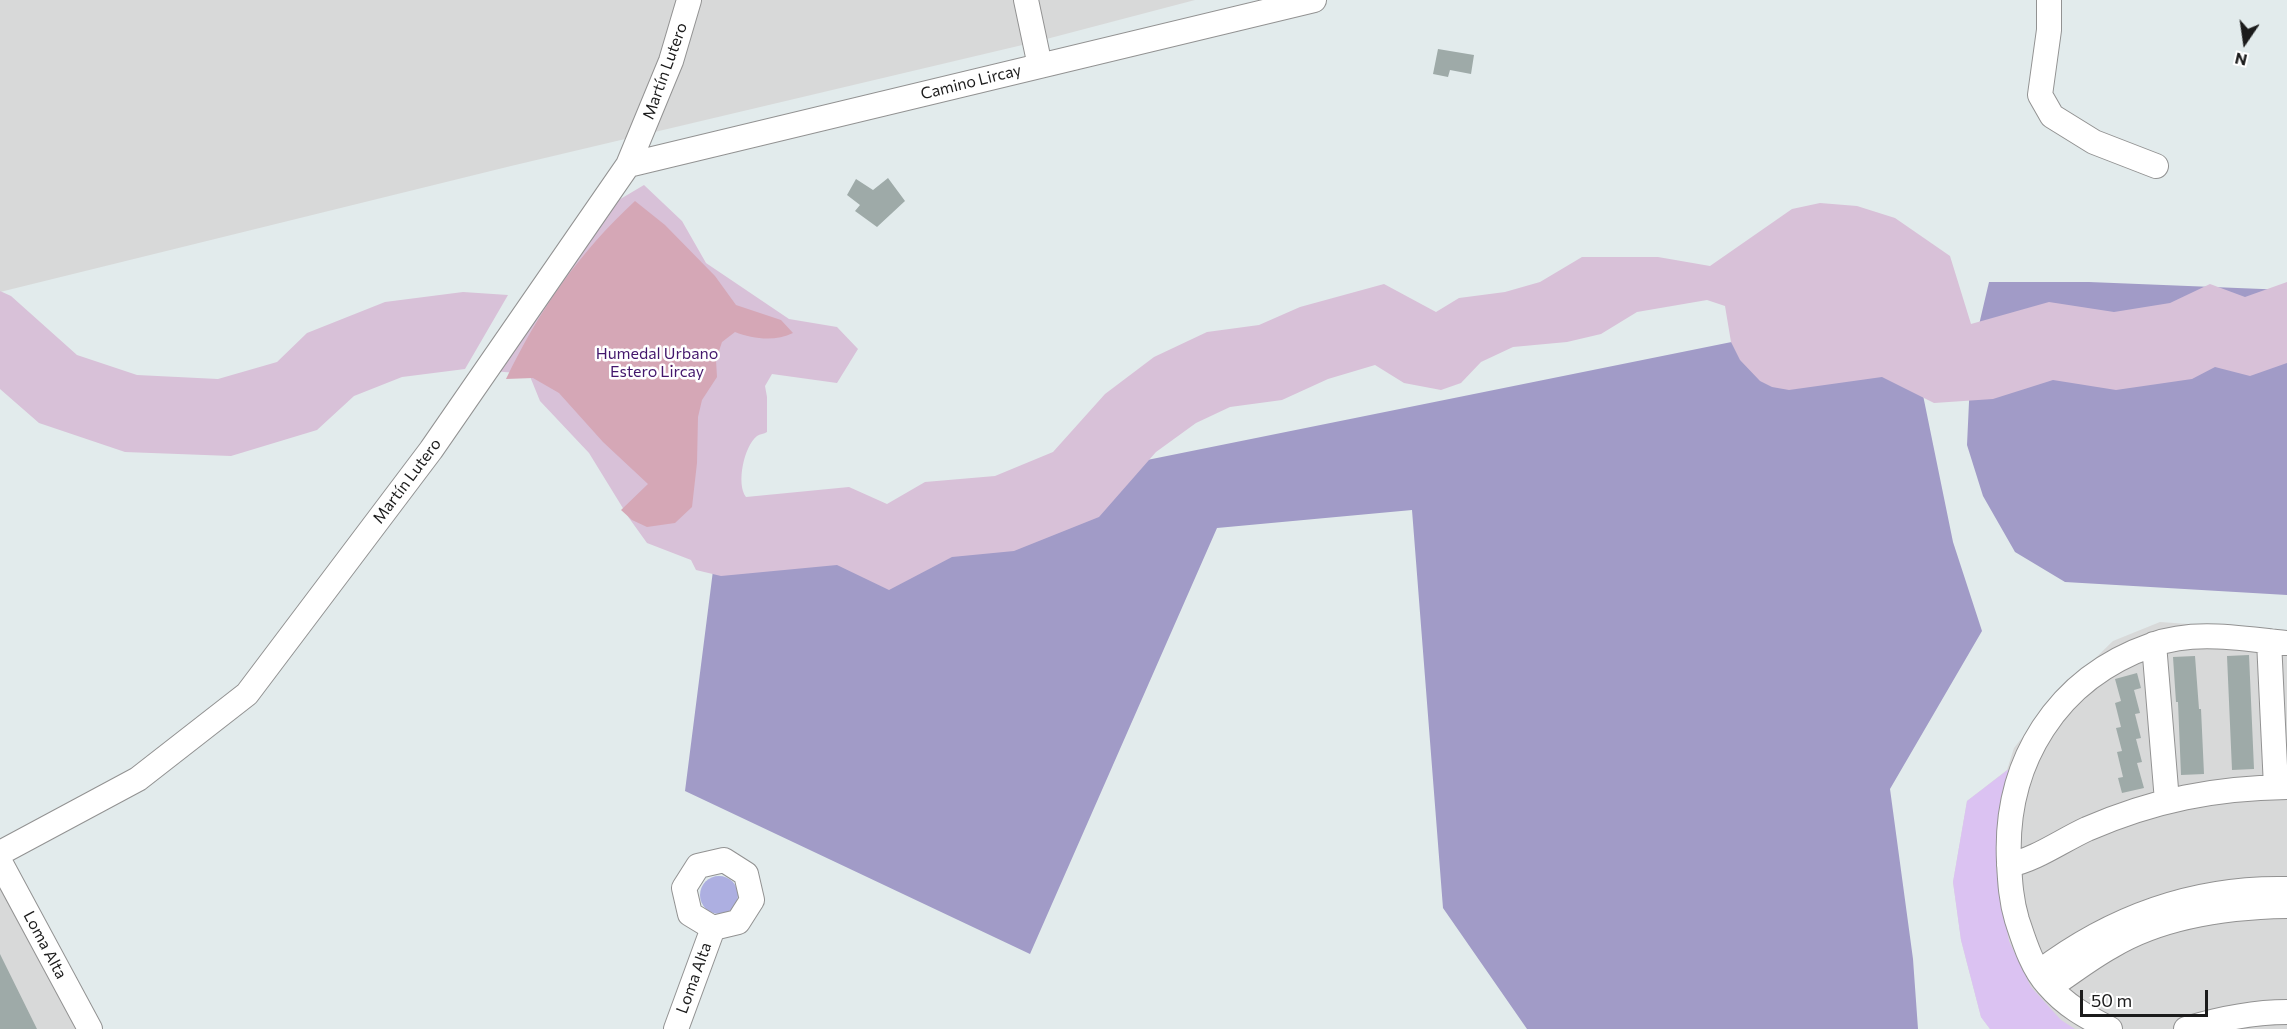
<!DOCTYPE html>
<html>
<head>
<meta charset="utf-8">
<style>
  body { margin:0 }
  #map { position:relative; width:2287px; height:1029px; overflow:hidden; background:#e2ebec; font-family:Commissioner,sans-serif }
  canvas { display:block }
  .north { position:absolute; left:2215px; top:12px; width:60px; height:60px; -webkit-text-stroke:4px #fff; paint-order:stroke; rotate:193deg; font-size:16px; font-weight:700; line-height:24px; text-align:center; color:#1b1b1b }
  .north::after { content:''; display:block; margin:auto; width:21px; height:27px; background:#1b1b1b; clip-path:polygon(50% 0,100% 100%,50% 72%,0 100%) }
  .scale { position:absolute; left:2080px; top:990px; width:128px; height:27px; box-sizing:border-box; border:3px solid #1b1b1b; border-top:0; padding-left:8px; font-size:18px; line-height:21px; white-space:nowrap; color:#1b1b1b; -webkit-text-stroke:4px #fff; paint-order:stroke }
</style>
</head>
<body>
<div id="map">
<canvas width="2287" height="1029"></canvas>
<div class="north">N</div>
<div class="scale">50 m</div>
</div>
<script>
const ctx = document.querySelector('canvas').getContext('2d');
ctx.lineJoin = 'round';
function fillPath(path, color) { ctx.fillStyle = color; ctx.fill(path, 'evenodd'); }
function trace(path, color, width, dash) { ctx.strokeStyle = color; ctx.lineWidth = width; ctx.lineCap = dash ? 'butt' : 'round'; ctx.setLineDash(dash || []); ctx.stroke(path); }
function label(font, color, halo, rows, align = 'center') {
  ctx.font = font + ' Commissioner,sans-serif'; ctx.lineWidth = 5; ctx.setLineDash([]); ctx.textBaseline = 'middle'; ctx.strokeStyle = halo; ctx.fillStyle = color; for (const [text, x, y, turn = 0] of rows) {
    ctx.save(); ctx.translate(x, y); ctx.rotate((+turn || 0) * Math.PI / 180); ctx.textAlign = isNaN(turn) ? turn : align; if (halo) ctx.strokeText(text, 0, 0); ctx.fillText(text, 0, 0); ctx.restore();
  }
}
const residential = new Path2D(`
  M0 0H1195L1035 42 511 166 0 292Z
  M2160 622 2287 631V1029H1990L1981 1017 1961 940 1953 882 1967 801 2007 770 2014 748 2050 702 2113 641Z
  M0 886 77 1029H0Z`);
const grass = new Path2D(`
  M700 895a19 19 0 1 1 38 0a19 19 0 1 1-38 0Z`);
const forest = new Path2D(`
  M1989 282H2089L2287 290V595L2065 582 2015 552 1983 496 1967 445 1971 359Z
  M1905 307 1953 542 1982 631 1890 789 1913 959 1918 1029H1527L1443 908 1412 510 1217 528 1030 954 685 791 716 547Z`);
const wetland = new Path2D(`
  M644 185 682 221 706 263 789 319 837 327 858 349 837 383 772 374 765 386 767 397V432C764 434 760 434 757 436 744 446 736 484 746 497L849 487 887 504 925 482 995 476 1053 452 1105 394 1154 357 1207 332 1259 325 1300 307 1384 284 1436 312 1459 298 1505 292 1540 282 1582 257H1658L1710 266 1792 209 1820 203 1857 206 1895 218 1950 256 1971 324 2049 302 2114 312 2170 303 2210 284 2245 297 2287 282V363L2250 376 2215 367 2192 379 2116 390 2053 380 1993 399 1934 403 1882 377 1789 390 1772 387 1760 381 1740 360 1731 342 1725 306 1707 300 1637 312 1601 334 1567 342 1513 347 1481 362 1461 383 1441 390 1404 383 1375 365 1328 379 1282 400 1230 407 1196 423 1156 452 1099 517 1014 551 952 557 889 590 837 565 721 576 696 570 691 560 647 543 629 518 589 453 540 401 529 374 492 371 617 201Z
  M0 291 11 296 77 355 137 375 218 379 277 362 307 333 385 302 463 292 508 295 465 369 402 377 354 396 317 430 231 456 125 452 39 423 0 389Z`);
const park = new Path2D(`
  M2018 762 2002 818 1996 867 2009 941 2031 987 2061 1020 2075 1029H1990L1981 1017 1961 940 1953 882 1967 801Z`);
const water = new Path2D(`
  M635 201 665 225 715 276 736 305 781 320 793 333C775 342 753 339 735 332L722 342 716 360 717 377 702 400 698 417 697 463 692 507 675 523 647 527 632 520 621 510 648 484 603 442 559 393 533 378 506 379C540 309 578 254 635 201Z`);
const building = new Path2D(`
  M1438 49 1474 55 1471 74 1450 70 1448 77 1433 74Z
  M888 178 905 201 877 227 855 211 860 205 847 195 856 179 873 190Z
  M2249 655 2254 769 2232 770 2227 656Z
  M2195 656 2199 709H2201L2204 774 2181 775 2178 702H2176L2173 657Z
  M2137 673 2141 688 2134 690 2140 713 2135 714 2141 738 2136 739 2142 762 2137 763 2144 788 2122 793 2118 778 2123 777 2117 752 2122 751 2116 728 2121 727 2115 703 2121 701 2115 679Z
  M0 954 37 1029H0Z`);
const minor = new Path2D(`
  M1026 0 1040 66
  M2049 0V30L2040 95 2052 116 2094 142 2156 166
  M628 165 1314 0
  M2269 641 2276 787
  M2154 644 2167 801
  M0 853 138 779 247 694 431 450 628 165 671 61 689 0
  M724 860 746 874 752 900 738 922 713 928 690 914 684 888 698 866Z
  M0 862 90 1029
  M2009 865C2037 859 2061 841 2087 829 2154 800 2215 788 2287 787
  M2039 972C2112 917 2195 887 2287 889
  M2050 987C2070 974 2090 958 2112 946 2164 915 2228 907 2287 906
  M676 1029 713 928
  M2110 1029C2085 1016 2066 1006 2048 985 2032 968 2024 941 2017 920 2011 900 2010 882 2009 862 2004 762 2057 678 2152 645 2195 629 2243 639 2287 643
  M2186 1029C2219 1019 2252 1012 2287 1012`);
const streetNames = [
  ["Martín Lutero",665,71,-70],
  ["Camino Lircay",971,82,-14],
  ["Martín Lutero",407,481,-53],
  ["Loma Alta",45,945,62],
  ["Loma Alta",694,978,-70]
];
const parkNames = [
  ["Humedal Urbano",657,354],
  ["Estero Lircay",657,372]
];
fillPath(residential, '#d8d9d9');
fillPath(grass, '#adafe1');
fillPath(forest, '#a19bc7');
fillPath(wetland, '#d8c1d8');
fillPath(park, '#dbc2f2');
fillPath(water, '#d5a7b6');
fillPath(building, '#9eaaa8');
trace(minor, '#929292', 26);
trace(minor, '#fff', 24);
label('16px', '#1b1b1b', '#fff', streetNames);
label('16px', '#43176c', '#fff', parkNames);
</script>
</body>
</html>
